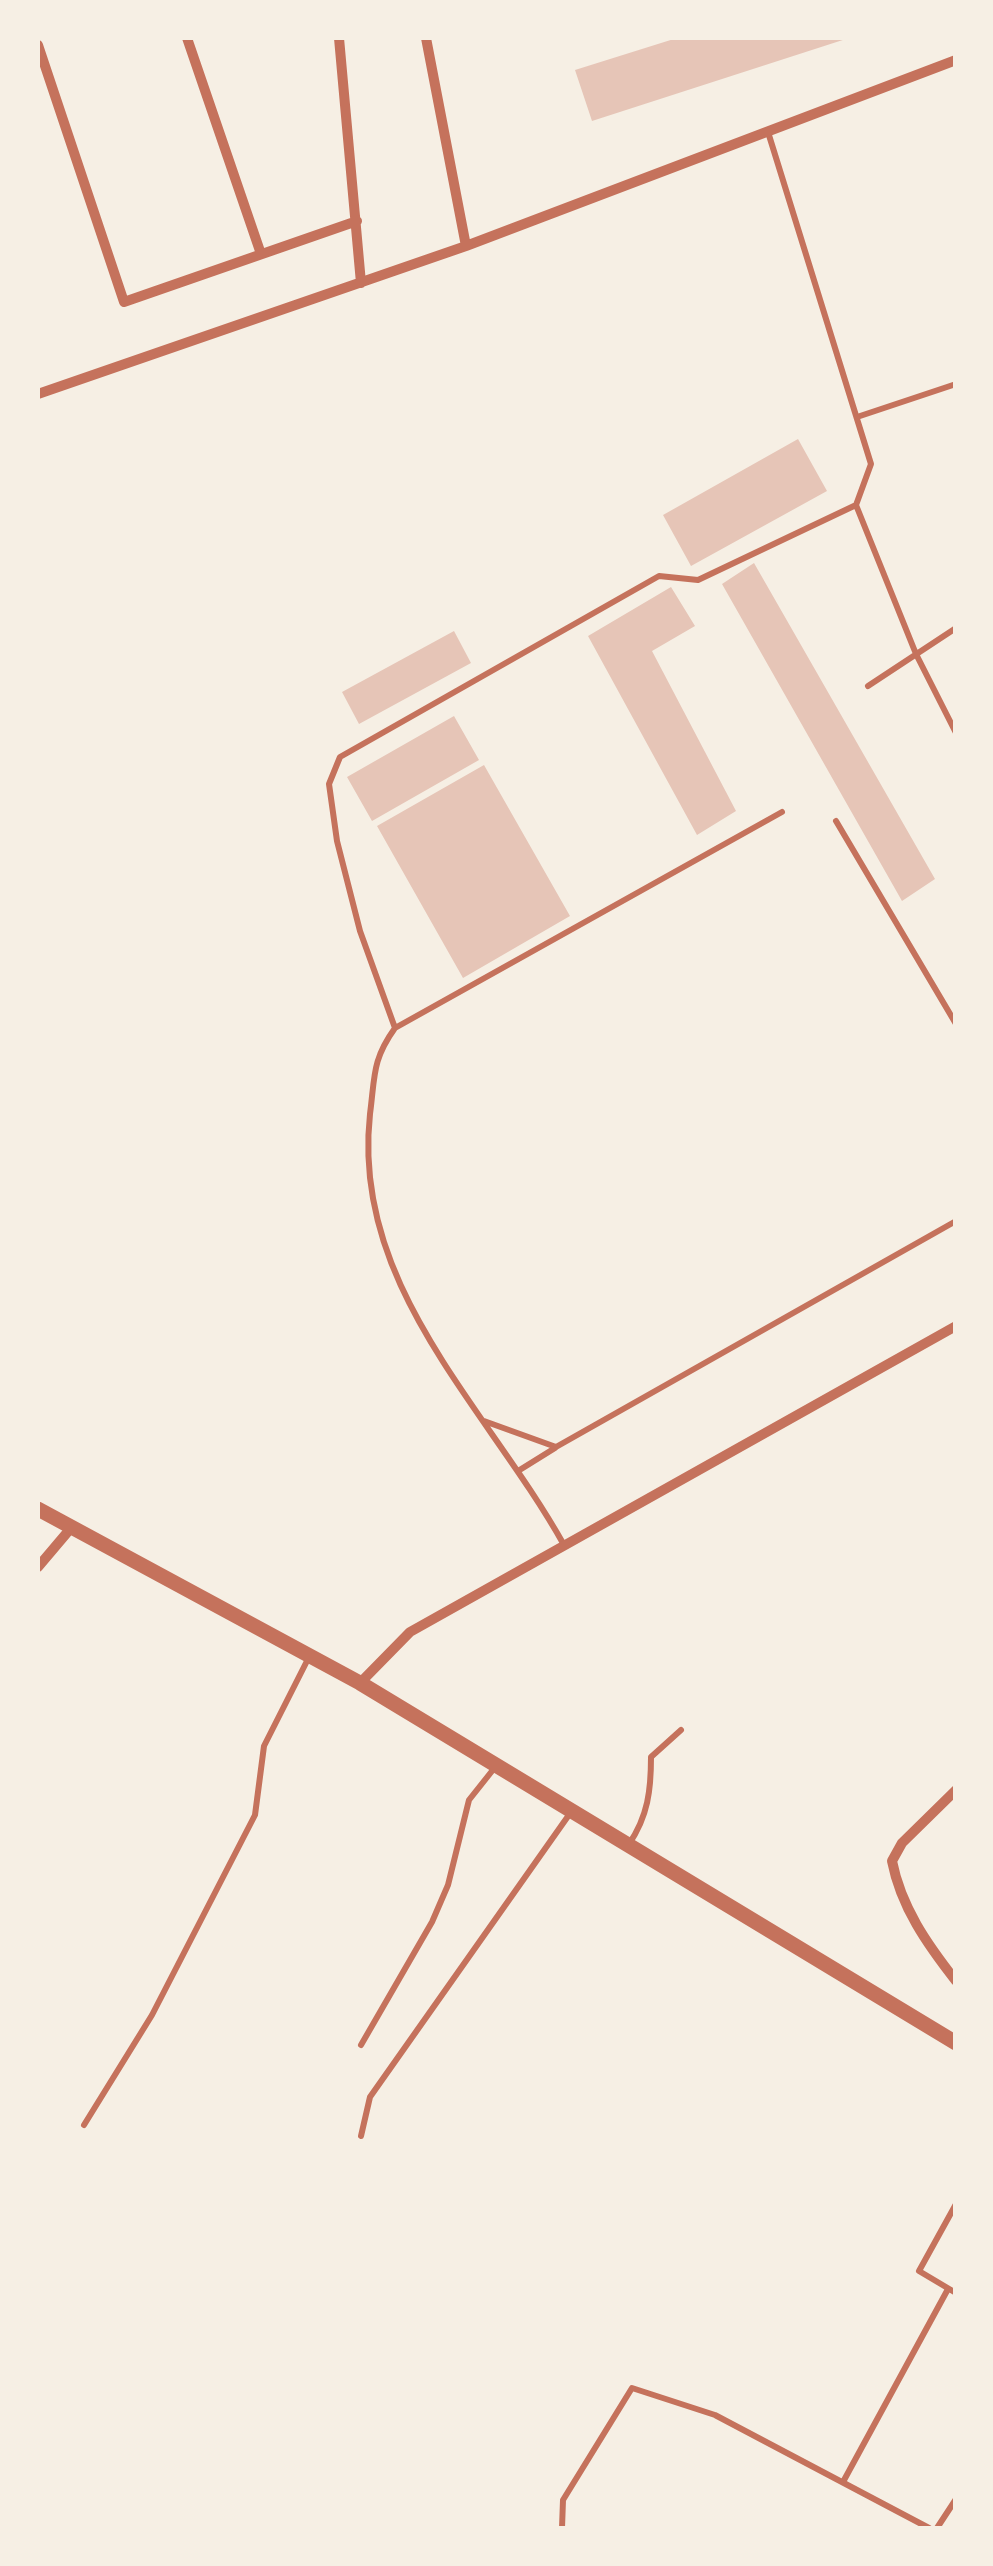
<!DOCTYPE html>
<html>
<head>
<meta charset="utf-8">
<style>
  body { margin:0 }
  #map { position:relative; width:993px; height:2566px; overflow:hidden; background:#f6efe4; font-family:"Exo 2",sans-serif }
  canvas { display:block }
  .frame { position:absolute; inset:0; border:40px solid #f6efe4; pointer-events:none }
</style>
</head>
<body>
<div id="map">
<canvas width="993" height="2566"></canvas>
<div class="frame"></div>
</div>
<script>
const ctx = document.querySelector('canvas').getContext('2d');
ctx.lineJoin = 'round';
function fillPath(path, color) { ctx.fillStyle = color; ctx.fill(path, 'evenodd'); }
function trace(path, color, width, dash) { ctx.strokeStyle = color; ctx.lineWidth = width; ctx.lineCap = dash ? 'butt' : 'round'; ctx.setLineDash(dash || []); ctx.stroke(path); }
const building = new Path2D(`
  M677 38H849L592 121 575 70Z
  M798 439 827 491 691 566 663 515Z
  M754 563 935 879 902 901 722 584Z
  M671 587 695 626 652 651 736 811 697 835 588 636Z
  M454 631 471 663 359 724 342 692Z
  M454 716 479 760 372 821 347 777Z
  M484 765 570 916 463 978 377 826Z`);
const service = new Path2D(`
  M768 132 871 464 856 505 916 654 956 733
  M857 417 956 384
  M868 686 956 628
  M836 821 956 1024
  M395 1028 360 931 337 841 329 784 340 757 659 576 698 580 856 505
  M484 1421 556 1447 956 1221
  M518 1471 555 1448
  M564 1545C487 1407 351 1286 370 1114 375 1076 372 1060 395 1028L782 812
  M629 1844C648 1816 651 1790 651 1757L681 1730
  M361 2045 432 1922 448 1885 469 1800 496 1766
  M84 2125 152 2015 255 1815 264 1746 309 1657
  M361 2136 370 2097 571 1812
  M956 2204 919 2271 956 2293
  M843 2482 948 2289
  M562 2528 563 2500 632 2388 715 2415 929 2528
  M937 2528 956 2499`);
const minor = new Path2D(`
  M187 38 261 254
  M339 38 361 283
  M426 38 466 246
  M38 45 124 302 357 221
  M38 394 466 246 956 60
  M38 1567 71 1528
  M360 1683 410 1632 956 1326
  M956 1790 902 1843 892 1861C901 1907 927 1944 956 1981`);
const tertiary = new Path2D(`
  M38 1509 360 1683 956 2043`);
fillPath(building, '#e6c5b7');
trace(service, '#c5725c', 6);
trace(minor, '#c5725c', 10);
trace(tertiary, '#c5725c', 15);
</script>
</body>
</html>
